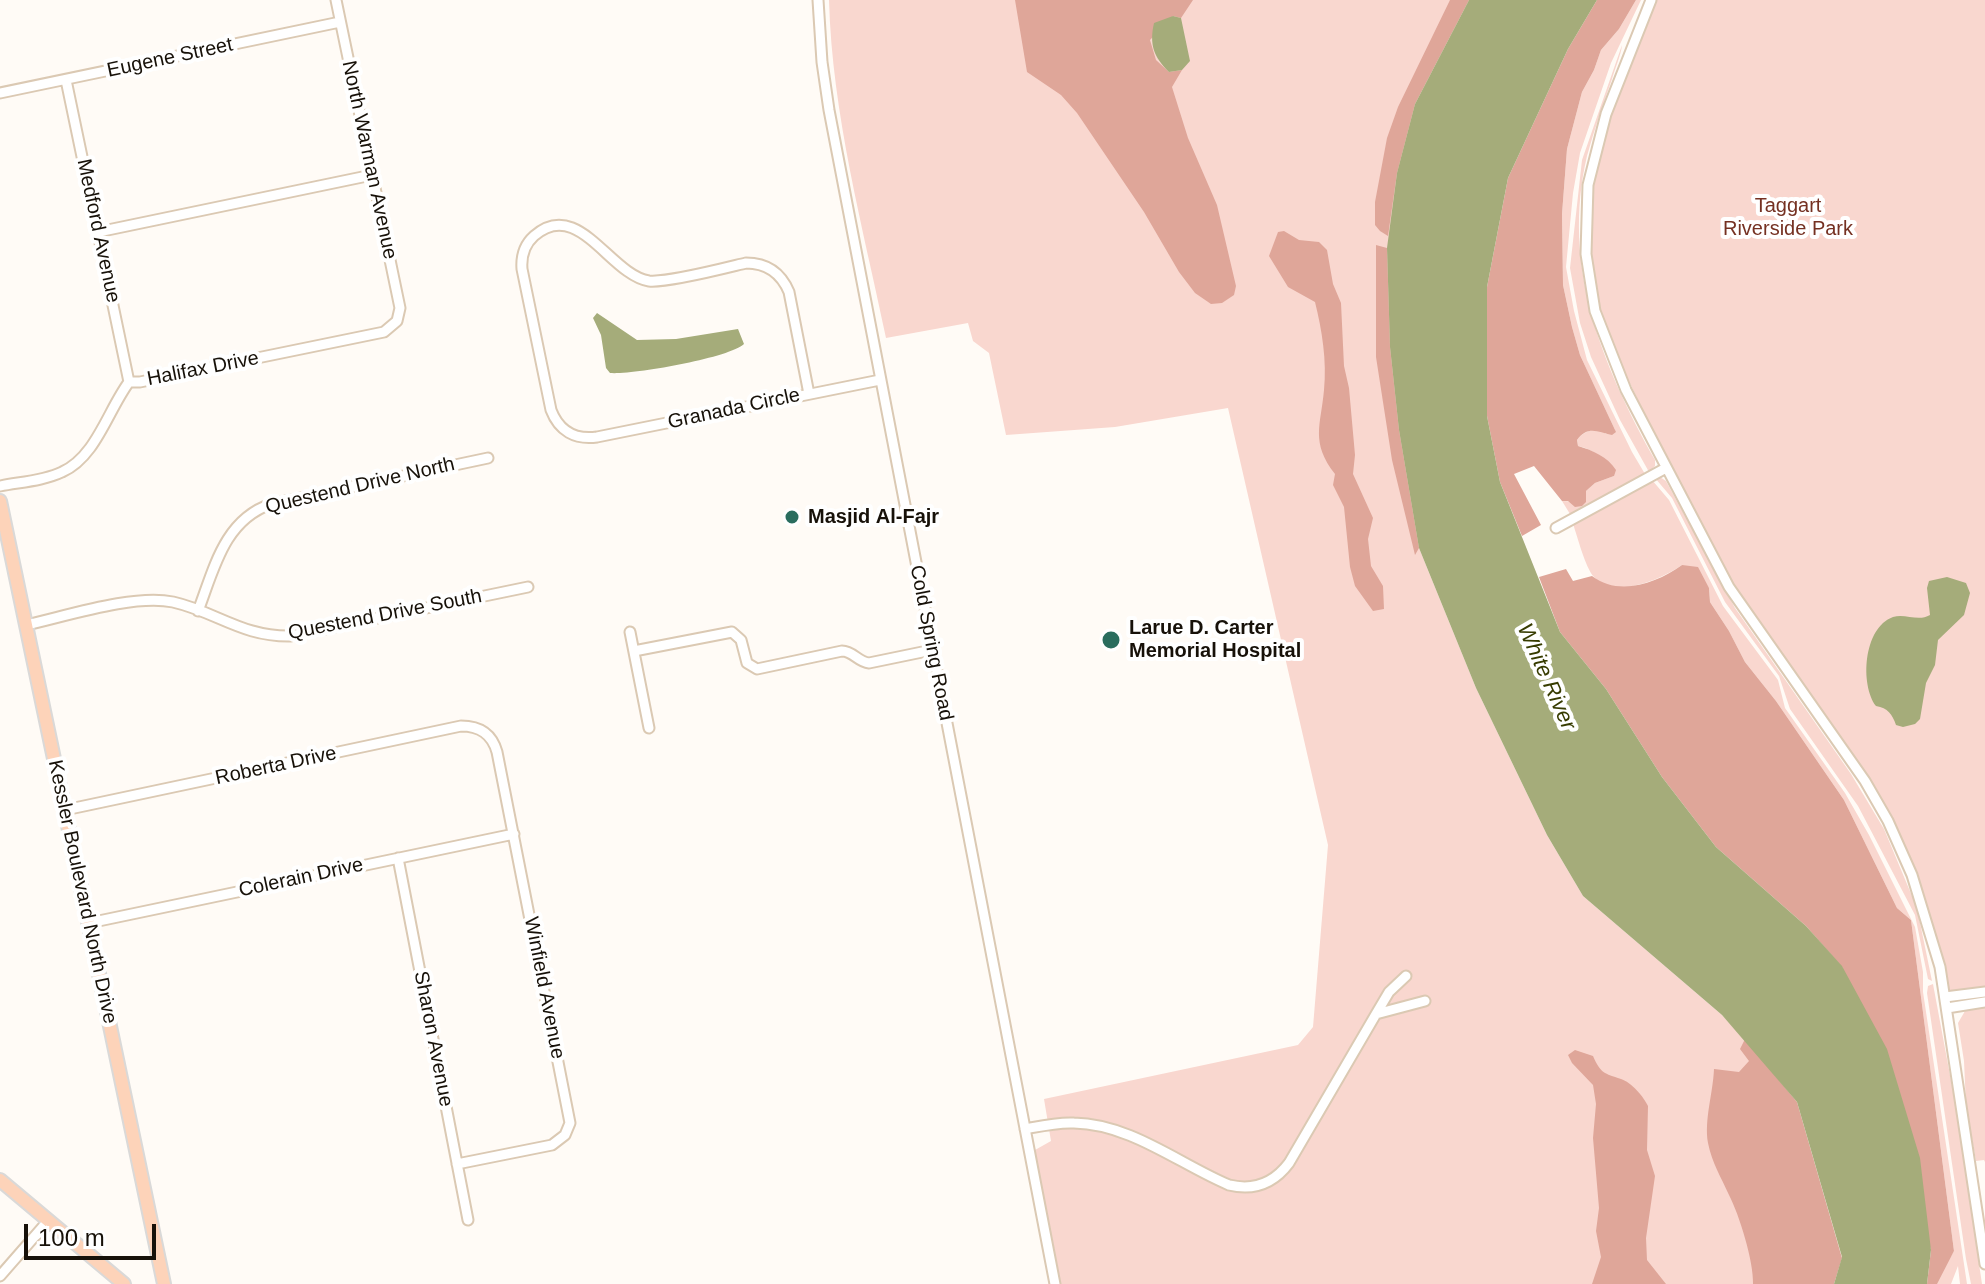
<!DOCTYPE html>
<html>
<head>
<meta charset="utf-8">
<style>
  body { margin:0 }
  #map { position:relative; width:1985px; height:1284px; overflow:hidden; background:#fffbf6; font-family:Arial,sans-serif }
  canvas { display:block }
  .scale { position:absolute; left:24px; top:1224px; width:132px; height:36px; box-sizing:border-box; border:4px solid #171109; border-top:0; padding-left:10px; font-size:24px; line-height:28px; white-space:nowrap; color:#171109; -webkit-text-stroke:6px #fff; paint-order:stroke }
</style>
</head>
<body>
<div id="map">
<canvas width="1985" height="1284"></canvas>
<div class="scale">100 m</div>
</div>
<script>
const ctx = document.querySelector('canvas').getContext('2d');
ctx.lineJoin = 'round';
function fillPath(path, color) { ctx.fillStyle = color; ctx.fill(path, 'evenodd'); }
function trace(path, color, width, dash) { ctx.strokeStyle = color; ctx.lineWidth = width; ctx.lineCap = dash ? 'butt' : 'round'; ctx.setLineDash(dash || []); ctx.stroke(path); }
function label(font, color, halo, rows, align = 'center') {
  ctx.font = font + ' Arial,sans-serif'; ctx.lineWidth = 8; ctx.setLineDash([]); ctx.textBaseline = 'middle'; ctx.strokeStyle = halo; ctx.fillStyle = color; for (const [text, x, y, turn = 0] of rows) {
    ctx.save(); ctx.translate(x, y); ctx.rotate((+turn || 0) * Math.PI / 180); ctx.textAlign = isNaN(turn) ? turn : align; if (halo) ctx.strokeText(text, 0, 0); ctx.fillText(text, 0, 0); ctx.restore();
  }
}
const green = new Path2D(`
  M829 0H1469L1415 104 1419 548 1476 688 1547 835 1583 896 1722 1015 1765 1061 1799 1284H1061L1035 1150 1051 1141 1044 1099 1298 1045 1313 1027 1328 845 1228 408 1115 427 1006 435 989 353 973 341 968 323 886 338C863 227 832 114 829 0Z
  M1636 0H1641L1611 63 1580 153 1573 193 1566 267 1574 311 1587 360 1632 452 1645 474 1570 514 1562 501 1586 502V491L1595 483 1614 476C1602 459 1599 451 1578 446L1577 440C1582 433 1590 429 1600 429L1606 434 1615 430 1580 355 1572 327 1563 285 1562 214 1567 149 1582 92 1594 70 1601 50 1619 29Z
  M1655 0H1985V991L1951 996 1897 842 1853 762 1719 568 1607 336 1601 317 1594 285 1590 240 1595 170 1603 134Z
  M1622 45C1621 55 1615 68 1612 79 1603 105 1594 130 1587 156 1561 266 1602 365 1655 460V466L1649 472 1620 420 1591 357 1580 323 1570 268 1582 160Z
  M1660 477 1666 481 1735 608 1851 774 1884 829 1917 908 1932 981 1928 979 1915 915 1869 827 1858 806 1790 709 1779 676 1725 602 1672 498 1655 478Z
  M1652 480 1669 500 1723 606 1778 680 1785 708 1845 793 1869 835 1915 927 1923 972V992L1967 1284H1960L1958 1266 1951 1284H1934L1954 1251 1911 920 1897 908 1844 800 1776 701 1745 662 1729 631 1710 602 1709 588 1682 565C1662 579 1614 600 1594 577 1585 567 1578 538 1573 524Z
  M1933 984 1955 1102 1982 1284H1971L1966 1259 1927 993 1928 986Z
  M1985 1004V1162L1984 1160 1976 1161 1966 1105 1964 1061 1958 1023 1965 1011Z`);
const forest = new Path2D(`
  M1015 0H1193L1181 18 1173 16 1150 40 1156 60 1169 72 1182 70 1172 87 1188 138 1217 205 1236 286 1234 295 1222 303 1211 304 1195 293 1179 272 1144 212 1077 113 1061 95 1027 72Z
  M1450 0H1469L1415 104 1397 173 1388 236 1380 231 1375 225V202L1387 138 1398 107Z
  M1597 0H1636L1619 29 1601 50 1594 70 1582 92 1567 149 1562 214 1563 285 1572 327 1580 355 1616 432 1612 435C1598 432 1588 425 1577 440L1578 446C1592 450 1608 457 1616 470L1614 476 1595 483 1586 491V502L1582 506 1575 507 1568 501H1562L1534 466 1514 474 1541 525 1522 536 1500 482 1487 416V287L1508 178 1568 49Z
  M1284 231 1299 240 1319 242 1327 250 1333 284 1341 303 1344 366 1349 388 1355 455 1353 474 1373 518 1368 539 1371 566 1383 586 1384 609 1373 611 1355 586 1350 567 1344 507 1333 485 1335 474C1310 442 1321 425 1324 390 1327 361 1322 330 1315 302L1288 287 1269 256 1278 232Z
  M1376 245 1387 248 1390 347 1399 430 1419 548 1415 555 1392 460 1376 357Z
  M1682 565 1698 567 1709 588 1710 602 1729 631 1745 662 1776 701 1844 800 1897 908 1911 920 1954 1251 1937 1284H1927L1931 1250 1842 967 1806 926 1716 847 1662 777 1606 689 1560 632 1539 577 1566 569 1573 581 1592 576C1619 597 1657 583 1682 565Z
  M1745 1039 1797 1102 1842 1258 1834 1284H1753C1754 1262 1739 1214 1729 1195 1721 1177 1712 1163 1708 1143 1704 1120 1713 1093 1714 1069L1739 1072 1749 1061 1740 1049Z
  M1575 1050 1593 1056C1601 1074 1604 1073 1621 1079 1631 1082 1644 1097 1648 1106L1647 1150 1655 1176 1646 1238 1647 1260 1666 1284H1592L1601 1257 1596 1231 1599 1208 1593 1138 1596 1104 1593 1085 1572 1063 1568 1055Z`);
const water = new Path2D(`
  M1469 0H1597L1568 49 1508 178 1487 287V416L1500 482 1560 632 1606 689 1662 777 1716 847 1806 926 1842 966 1887 1049 1920 1158 1931 1250 1927 1284H1834L1842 1257 1797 1102 1722 1015 1583 896 1547 835 1476 688 1419 548 1399 430 1390 347 1387 248 1397 173 1415 104Z
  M1173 16 1181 18 1190 61 1182 70 1169 72C1154 57 1149 45 1154 23Z
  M597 313 637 340 676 339 738 329 744 344C729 358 632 375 610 373L606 368 601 335 593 318Z
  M1947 577 1966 583 1970 593 1964 615 1938 640 1935 665 1926 683 1920 719 1915 724 1903 727 1896 725C1892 714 1888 708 1876 706 1860 685 1863 628 1893 617 1905 613 1918 622 1930 615L1927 588 1929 581Z`);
const minor = new Path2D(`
  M818 0 822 62 829 110 1055 1284
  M1651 0 1606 114 1588 185 1586 254 1595 311 1626 390 1729 587 1865 781 1888 821 1912 875 1940 967 1985 1264
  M66 80 129 382
  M0 93 340 22
  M98 232 372 175
  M809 394 789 292C781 273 767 263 746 263 725 268 668 283 649 281 610 275 578 197 534 236 524 245 521 256 522 269L551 410C559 431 575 440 597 437 691 418 786 399 880 380
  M0 486C20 482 43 481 62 472 96 457 108 410 129 382H140L384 332 397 321 400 308 336 0
  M1556 528 1666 468
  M198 611C214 569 224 520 271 504L488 458
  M26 625C67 616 133 594 173 602 217 612 242 637 291 636L528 587
  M630 632 649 728
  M634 651 732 632 741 640 747 663 757 669 842 651C853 651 858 662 869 663L932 650
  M65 810 461 726C480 726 492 734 497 752L570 1123 565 1135 552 1145 457 1164
  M398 858 468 1220
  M89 923 514 834
  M1945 997 1985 992
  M1947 1008 1985 1002
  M1376 1014 1389 992 1406 976
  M1025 1129C1041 1126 1058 1122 1074 1123 1131 1124 1179 1164 1229 1185 1254 1191 1274 1183 1289 1163L1376 1014 1425 1001
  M0 1276 48 1221`);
const major = new Path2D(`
  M0 501 164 1284
  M0 1180 124 1284`);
const markers = [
  [792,517,8,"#2a6d5e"],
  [1111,640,10,"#2a6d5e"]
];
const streetNames = [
  ["Eugene Street",170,58,-12],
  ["North Warman Avenue",369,160,78],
  ["Medford Avenue",98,231,78],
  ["Halifax Drive",203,369,-11],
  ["Granada Circle",734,409,-12],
  ["Questend Drive North",360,486,-13],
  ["Questend Drive South",385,615,-11],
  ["Cold Spring Road",931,643,79],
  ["Roberta Drive",276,766,-12],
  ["Colerain Drive",301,878,-12],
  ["Kessler Boulevard North Drive",82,892,78],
  ["Winfield Avenue",544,988,79],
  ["Sharon Avenue",433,1039,79]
];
const parkNames = [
  ["Taggart",1788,206],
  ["Riverside Park",1788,229]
];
const poiNames = [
  ["Masjid Al-Fajr",808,517],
  ["Larue D. Carter",1129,628],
  ["Memorial Hospital",1129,651]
];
const waterNames = [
  ["White River",1546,677,66]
];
fillPath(green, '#f9d7cf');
fillPath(forest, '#dfa699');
fillPath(water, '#a5ac7a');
trace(minor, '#dbc9b3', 13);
trace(major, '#dad9d8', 16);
trace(minor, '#fff', 9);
trace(major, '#fdd3b9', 12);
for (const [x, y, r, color] of markers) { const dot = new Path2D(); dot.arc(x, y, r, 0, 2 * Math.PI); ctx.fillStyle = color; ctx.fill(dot); trace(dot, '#fff', 3); }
label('20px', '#171109', '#fff', streetNames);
label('20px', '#753122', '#fff', parkNames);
label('bold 20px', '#171109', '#fff', poiNames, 'left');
label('italic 22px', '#373c00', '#fff', waterNames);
</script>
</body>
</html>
